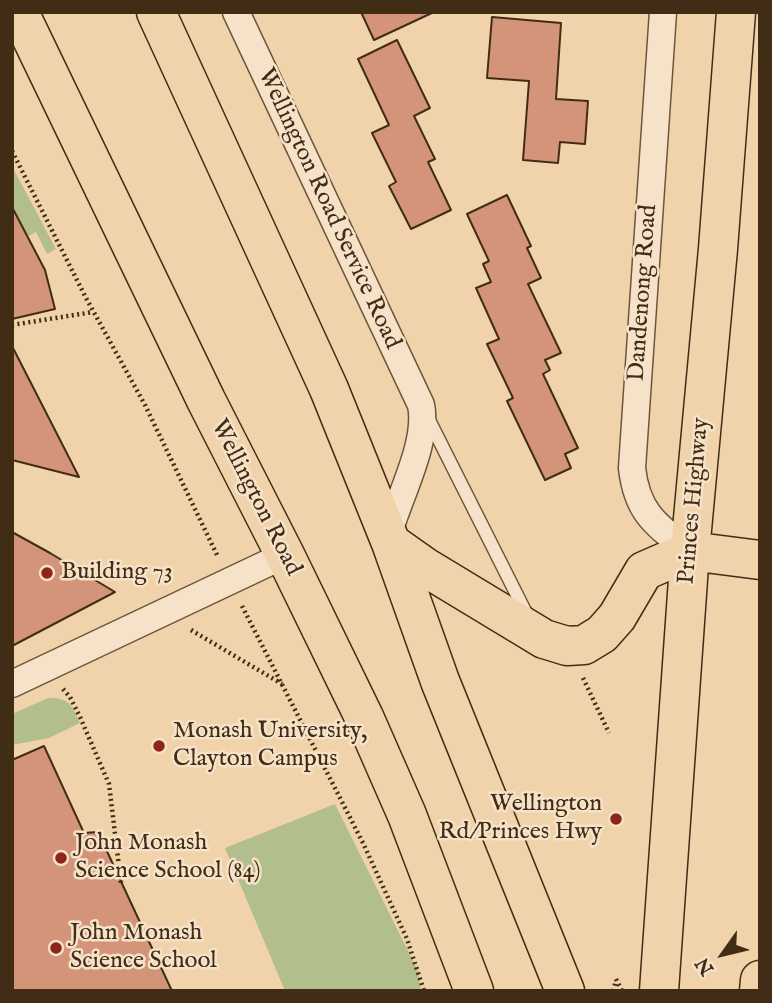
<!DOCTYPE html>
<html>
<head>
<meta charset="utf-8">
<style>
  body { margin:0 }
  #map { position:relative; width:772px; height:1003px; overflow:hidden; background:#f0d3aa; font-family:"IM FELL English",serif }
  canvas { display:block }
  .frame { position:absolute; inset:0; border:14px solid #412d16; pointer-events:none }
  .north { position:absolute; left:688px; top:919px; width:70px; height:70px; -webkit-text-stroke:5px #f5e2c8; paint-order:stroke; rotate:236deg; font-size:19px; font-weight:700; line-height:28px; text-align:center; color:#412d16 }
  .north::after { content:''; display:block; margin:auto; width:24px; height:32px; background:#412d16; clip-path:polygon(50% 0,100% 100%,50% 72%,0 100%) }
</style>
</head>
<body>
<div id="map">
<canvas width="772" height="1003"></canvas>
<div class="frame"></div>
<div class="north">N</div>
</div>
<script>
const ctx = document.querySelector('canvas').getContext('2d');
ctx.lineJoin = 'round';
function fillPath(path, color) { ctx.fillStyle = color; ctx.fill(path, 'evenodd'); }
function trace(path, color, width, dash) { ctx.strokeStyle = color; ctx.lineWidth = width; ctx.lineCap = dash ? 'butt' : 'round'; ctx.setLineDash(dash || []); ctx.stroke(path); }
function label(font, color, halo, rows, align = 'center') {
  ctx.font = font + ' "IM FELL English",serif'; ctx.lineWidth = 5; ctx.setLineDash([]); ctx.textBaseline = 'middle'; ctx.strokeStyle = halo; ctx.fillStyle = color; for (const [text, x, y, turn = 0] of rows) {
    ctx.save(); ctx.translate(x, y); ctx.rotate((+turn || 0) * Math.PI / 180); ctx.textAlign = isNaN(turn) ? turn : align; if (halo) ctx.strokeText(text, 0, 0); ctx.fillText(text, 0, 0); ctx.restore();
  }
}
const green = new Path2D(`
  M12 166 56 249 47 254 36 232 12 244Z
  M48 698C71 698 71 705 80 723L49 738 12 745V714Z
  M335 804 418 971 421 991H285L225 848Z`);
const building = new Path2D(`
  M361 12H434L374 40Z
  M492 17 561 23 556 99 588 101 585 144 560 142 558 163 523 160 529 81 487 78Z
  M397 40 430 108 414 116 435 159 428 162 451 210 411 229 389 186 396 182 372 133 389 125 358 59Z
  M507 195 531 246 527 248 541 278 528 284 561 353 545 360 550 370 543 374 578 448 565 454 571 468 545 480 507 401 513 398 487 344 499 339 476 288 491 282 483 264 489 261 467 214Z
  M12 207 45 270 55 309 12 319Z
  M12 346 79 477 12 460Z
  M12 532 50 553 115 592 12 646Z
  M44 746 84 833 98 832 172 991H12V760Z`);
const path = new Path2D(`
  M12 151 86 298 145 405 218 557
  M12 325 93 312
  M242 606 363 843 407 939 424 991
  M191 630 282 684
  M583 678 609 733
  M63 689 70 697 80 717 109 784 121 883
  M616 979 622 991
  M613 991 616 980`);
const lane = new Path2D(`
  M428 418 528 617`);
const street = new Path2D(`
  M236 12 421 405C429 443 398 498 388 536
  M663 12 632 468C637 513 656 525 690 551
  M12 684 285 555`);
const highway = new Path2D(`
  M19 12 206 400 285 555 364 717 407 815 474 991
  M156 12 329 389 391 543 440 681 565 991
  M391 543 425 567 544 639 567 646 584 645 602 634 617 617 644 571 690 551 760 560
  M659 991 690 551 718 249 736 12
  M759 991 760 980`);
const markers = [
  [47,573,7,"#8f2418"],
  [159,746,7,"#8f2418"],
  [616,819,7,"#8f2418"],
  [61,858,7,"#8f2418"],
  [56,948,7,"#8f2418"]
];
const streetNames = [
  ["Wellington Road Service Road",328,209,65],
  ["Dandenong Road",644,293,-86],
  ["Wellington Road",255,498,63],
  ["Princes Highway",695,501,-85]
];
const poiNames = [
  ["Building 73",61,573],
  ["Monash University,",173,732],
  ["Clayton Campus",173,760],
  ["Wellington",602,805,"right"],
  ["Rd/Princes Hwy",602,833,"right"],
  ["John Monash",75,844],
  ["Science School (84)",75,872],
  ["John Monash",70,934],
  ["Science School",70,962]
];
fillPath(green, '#b3be8d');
fillPath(building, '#d4947a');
trace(building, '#412d16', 2);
trace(lane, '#6d563b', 15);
trace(street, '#6d563b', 29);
trace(highway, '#412d16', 41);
trace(path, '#412d16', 4.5, [2, 3.5]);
trace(lane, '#f5e2c8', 12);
trace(street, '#f5e2c8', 26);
trace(highway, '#f0d3aa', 38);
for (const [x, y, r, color] of markers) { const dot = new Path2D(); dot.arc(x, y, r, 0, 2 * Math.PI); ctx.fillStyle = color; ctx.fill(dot); trace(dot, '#f5e2c8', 2.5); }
label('24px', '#412d16', '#f5e2c8', streetNames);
label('24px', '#412d16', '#f5e2c8', poiNames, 'left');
</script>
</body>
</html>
